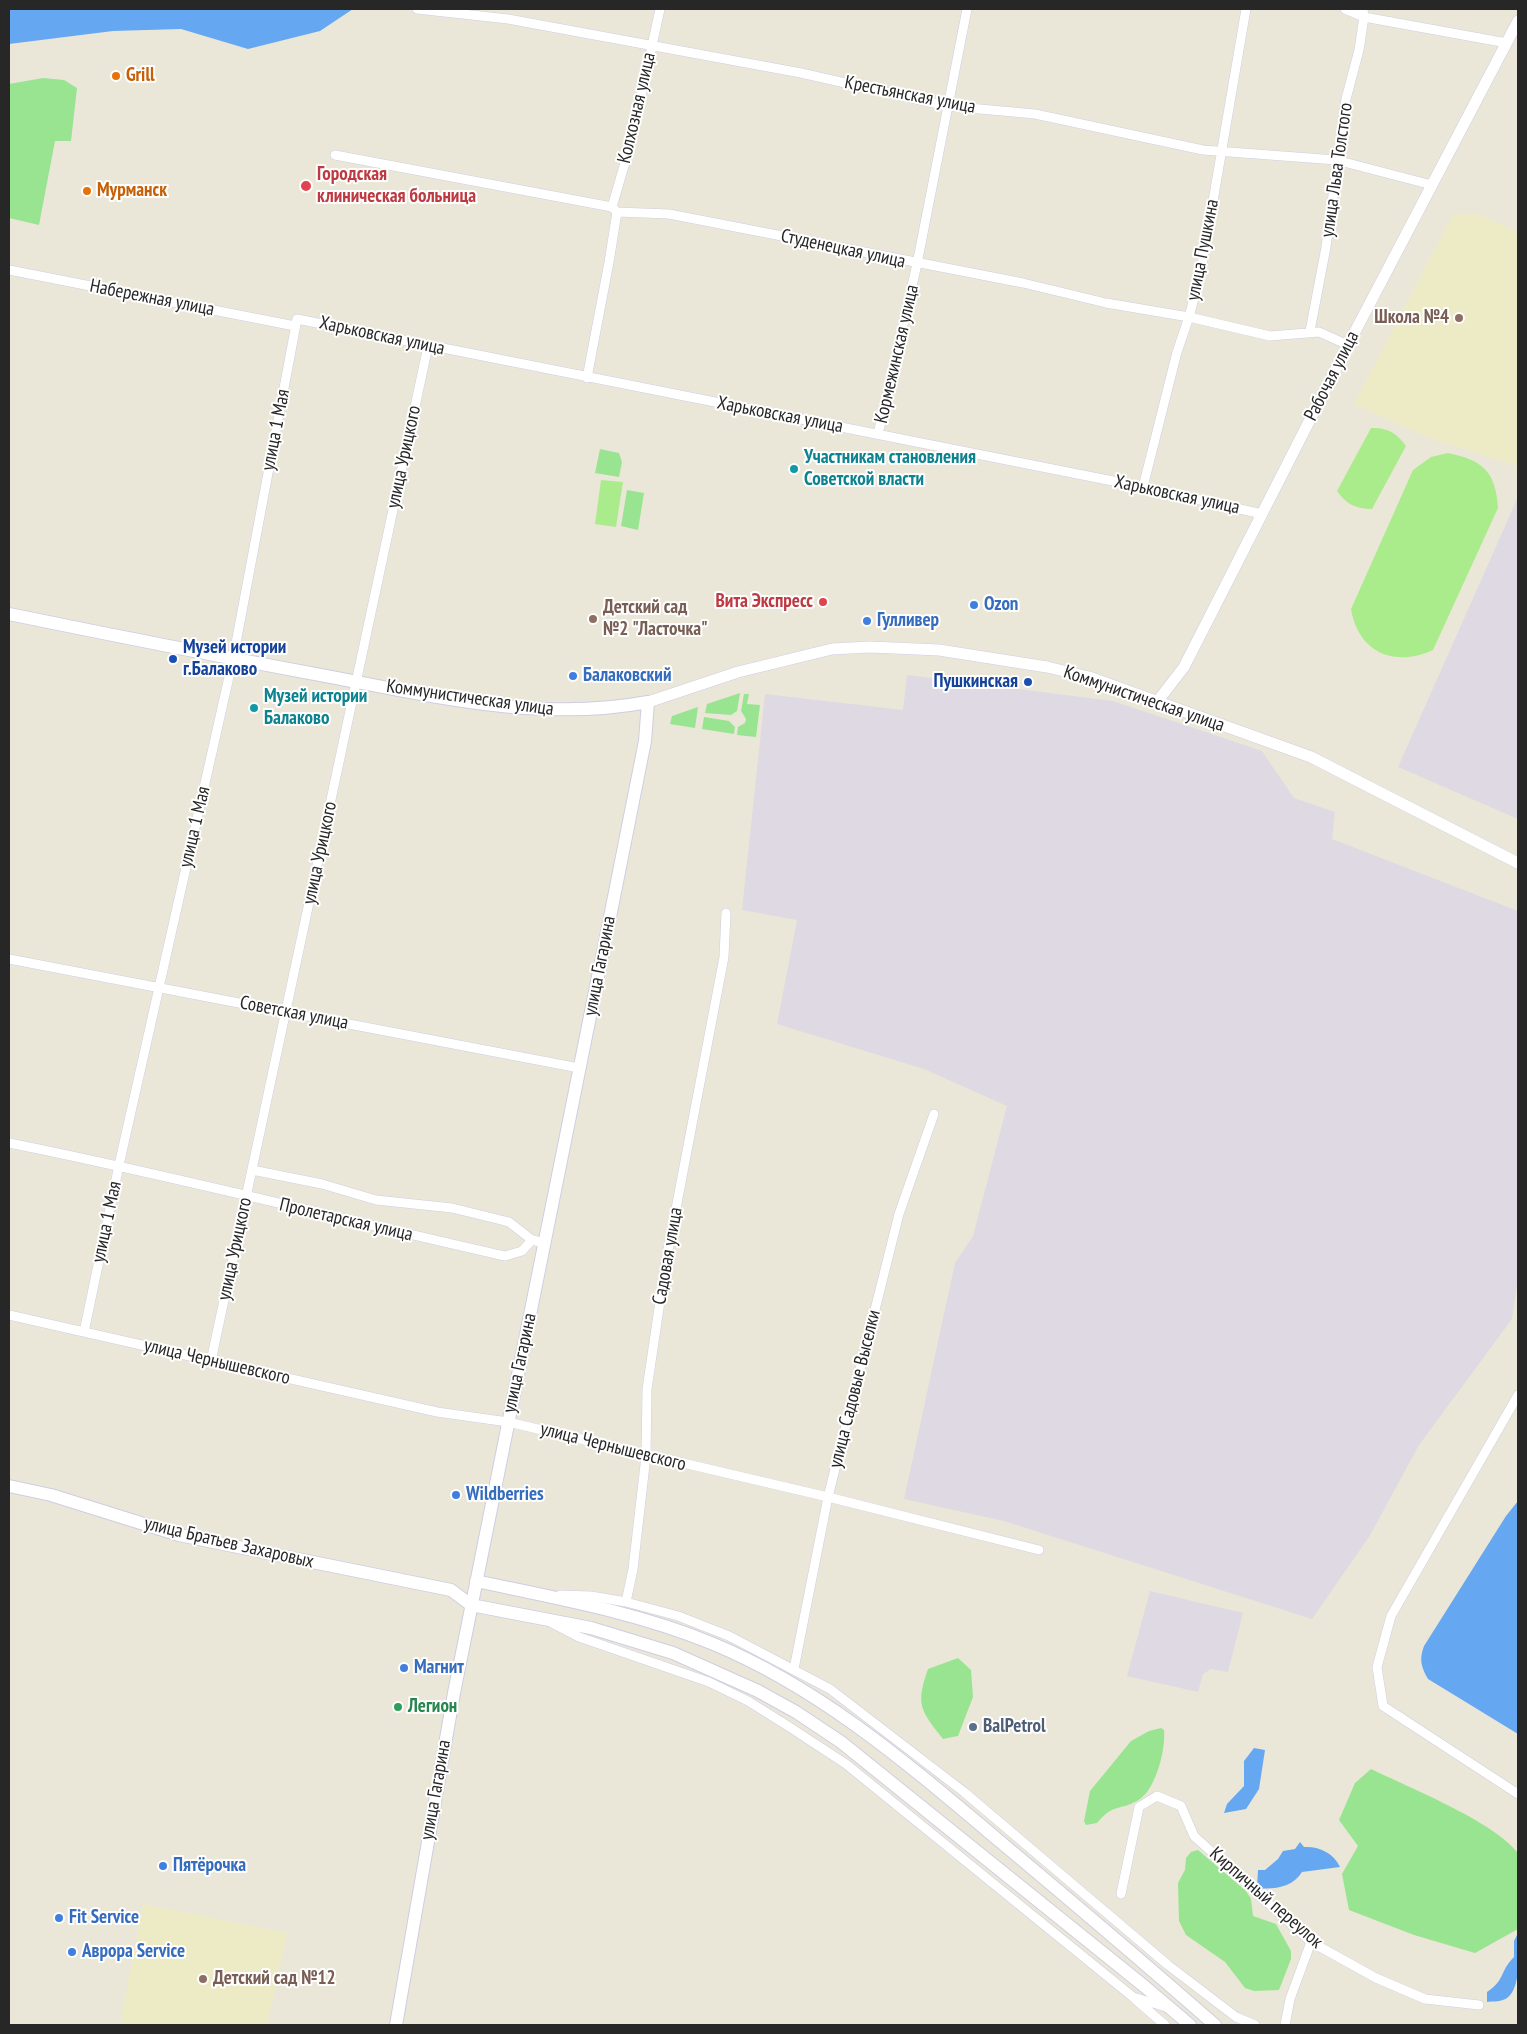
<!DOCTYPE html>
<html>
<head>
<meta charset="utf-8">
<style>
  body { margin:0 }
  #map { position:relative; width:1527px; height:2034px; overflow:hidden; background:#ebe7d8; font-family:"PT Sans Narrow",sans-serif }
  canvas { display:block }
  .frame { position:absolute; inset:0; border:10px solid #272727; pointer-events:none }
</style>
</head>
<body>
<div id="map">
<canvas width="1527" height="2034"></canvas>
<div class="frame"></div>
</div>
<script>
const ctx = document.querySelector('canvas').getContext('2d');
ctx.lineJoin = 'round';
function fillPath(path, color) { ctx.fillStyle = color; ctx.fill(path, 'evenodd'); }
function trace(path, color, width, dash) { ctx.strokeStyle = color; ctx.lineWidth = width; ctx.lineCap = dash ? 'butt' : 'round'; ctx.setLineDash(dash || []); ctx.stroke(path); }
function label(font, color, halo, rows, align = 'center') {
  ctx.font = font + ' "PT Sans Narrow",sans-serif'; ctx.lineWidth = 4; ctx.setLineDash([]); ctx.textBaseline = 'middle'; ctx.strokeStyle = halo; ctx.fillStyle = color; for (const [text, x, y, turn = 0] of rows) {
    ctx.save(); ctx.translate(x, y); ctx.rotate((+turn || 0) * Math.PI / 180); ctx.textAlign = isNaN(turn) ? turn : align; if (halo) ctx.strokeText(text, 0, 0); ctx.fillText(text, 0, 0); ctx.restore();
  }
}
const industrial = new Path2D(`
  M1518 497V819L1398 767Z
  M907 675 1113 701 1262 751 1294 798 1335 812 1332 839 1518 911V1277L1512 1319 1419 1445 1369 1537 1312 1619 1004 1521 904 1499 955 1263 973 1236 1007 1106 924 1069 777 1024 797 920 742 910 765 694 903 710Z
  M1150 1591 1243 1613 1228 1672 1211 1669 1203 1674 1198 1692 1127 1676Z`);
const education = new Path2D(`
  M1478 214 1518 232V466L1432 439 1354 404 1453 215Z
  M143 1904 287 1933 267 2025H120Z`);
const green = new Path2D(`
  M43 78 64 80 77 88 71 141H55L39 225 9 218V84Z
  M600 449 619 453 622 462 619 477 595 473Z
  M627 490 644 493 638 530 621 526Z
  M740 693 737 711 731 715 705 713 707 704Z
  M744 694H749L747 704 760 705 756 737 737 735 738 727 745 723 746 719 741 711Z
  M698 707 695 728 670 724 672 716Z
  M704 717 729 721 735 727 734 734 702 729Z
  M958 1658 971 1670 973 1697 958 1736 943 1739C921 1711 915 1705 928 1669Z
  M1161 1728 1164 1730C1166 1749 1156 1788 1140 1799 1123 1811 1114 1802 1097 1823L1086 1825 1084 1821 1090 1791 1131 1741 1149 1731Z
  M1371 1769C1410 1788 1493 1821 1518 1853V1929L1475 1953 1414 1935 1349 1910 1342 1874 1358 1846 1339 1820 1355 1783Z
  M1198 1850 1246 1891 1251 1899 1253 1916 1276 1924 1291 1951V1959L1279 1990 1254 1991 1245 1988 1225 1962 1186 1935 1179 1921 1178 1883 1185 1870 1186 1858 1191 1852Z`);
const pitch = new Path2D(`
  M1371 428C1387 427 1397 433 1406 446L1372 509C1356 509 1346 504 1337 491Z
  M1448 453C1483 460 1496 472 1498 508L1433 650C1394 668 1358 652 1351 609L1413 470 1431 457Z
  M601 480 623 482 616 527 595 524Z`);
const water = new Path2D(`
  M9 9H353L320 31 248 49 181 29 113 31 9 44Z
  M1518 1501V1734L1428 1679C1421 1667 1419 1659 1424 1646L1506 1516Z
  M1254 1748 1265 1750 1259 1789 1246 1809 1224 1813 1227 1804 1244 1786V1761Z
  M1300 1842 1304 1847C1319 1846 1334 1853 1340 1867L1302 1872C1293 1887 1274 1890 1257 1888L1258 1870H1265L1278 1859 1283 1851 1295 1849Z
  M1518 1933C1518 1949 1523 1994 1503 2000 1498 2002 1492 2001 1487 2002V1992C1506 1979 1499 1972 1514 1957V1941Z`);
const minor = new Path2D(`
  M417 9 508 19 801 73 947 106 1035 114 1203 150 1336 160 1432 185
  M1345 9 1364 17 1507 43
  M335 155 612 207 617 212 669 214 1023 283 1106 303 1189 317 1270 336 1319 332 1348 345
  M612 207 631 142 660 9
  M9 270 295 326
  M1310 331 1326 247 1346 99 1359 50 1364 17 1363 9
  M587 378 609 262 617 212
  M878 434 917 264 967 9
  M1143 487 1177 352 1189 317 1201 271 1246 9
  M9 959 579 1068
  M9 1143C175 1176 340 1219 505 1256L522 1251 532 1240 545 1243
  M252 1170 322 1184 376 1200 452 1208 509 1222 532 1240
  M9 1315 437 1412 508 1422 828 1497 1039 1550
  M84 1332 119 1165 233 659 297 319 1143 487 1262 514
  M211 1361 428 346
  M1518 1395 1391 1616 1377 1667 1383 1706 1518 1794
  M560 1595 591 1596 626 1602 678 1616 729 1636 830 1689 964 1792 1168 1965 1236 2017 1255 2025
  M626 1602 633 1569 646 1456 647 1389 666 1261 724 957 726 913
  M552 1623 579 1637 709 1682 748 1701 788 1726 846 1764 1133 1997 1166 2007
  M794 1669 828 1497 899 1214 934 1114
  M1121 1894 1139 1807 1157 1796 1181 1806 1194 1836 1311 1942 1376 1978 1425 1999 1479 2005
  M1135 1999 1165 2025
  M1285 2025 1290 1999 1311 1942`);
const tertiary = new Path2D(`
  M648 702 738 672 832 649 870 647 939 650 1047 667 1089 677 1311 757 1518 863
  M1157 702 1184 667 1348 345 1518 21`);
const secondary = new Path2D(`
  M9 614C116 636 223 657 331 677 436 697 542 722 648 702L645 741 614 897 454 1693 396 2025
  M9 1486 51 1495 179 1535 451 1590 471 1605 591 1628 673 1653 758 1691 796 1712 841 1742 1144 1986 1190 2025
  M476 1581C555 1598 636 1612 711 1643 819 1687 908 1764 997 1839 1070 1900 1143 1962 1215 2025`);
const markers = [
  [116,76,5,"#e8710a"],
  [306,186,6,"#e0444e"],
  [87,191,5,"#e8710a"],
  [1459,318,5,"#8d6e63"],
  [794,469,5,"#0f9aa8"],
  [823,602,5,"#e0444e"],
  [974,605,5,"#3f7fe0"],
  [593,619,5,"#8d6e63"],
  [867,621,5,"#3f7fe0"],
  [173,659,5,"#1a4fb4"],
  [573,676,5,"#3f7fe0"],
  [1028,682,5,"#1a4fb4"],
  [254,708,5,"#0f9aa8"],
  [456,1495,5,"#3f7fe0"],
  [404,1668,5,"#3f7fe0"],
  [398,1707,5,"#2e9e5b"],
  [973,1727,5,"#5c6f8a"],
  [163,1866,5,"#3f7fe0"],
  [59,1918,5,"#3f7fe0"],
  [72,1952,5,"#3f7fe0"],
  [203,1979,5,"#8d6e63"]
];
const foodNames = [
  ["Grill",126,76],
  ["Мурманск",97,191]
];
const streetNames = [
  ["Крестьянская улица",910,95,11],
  ["Колхозная улица",637,108,-77],
  ["улица Льва Толстого",1337,170,-82],
  ["Студенецкая улица",843,249,12],
  ["улица Пушкина",1203,250,-79],
  ["Набережная улица",152,298,11],
  ["Харьковская улица",382,336,12],
  ["Кормежинская улица",897,354,-77],
  ["Рабочая улица",1332,376,-63],
  ["Харьковская улица",780,415,11],
  ["улица 1 Мая",276,430,-79],
  ["улица Урицкого",404,457,-78],
  ["Харьковская улица",1177,495,12],
  ["Коммунистическая улица",470,698,8],
  ["Коммунистическая улица",1144,699,19],
  ["улица 1 Мая",195,827,-77],
  ["улица Урицкого",320,853,-78],
  ["улица Гагарина",600,966,-79],
  ["Советская улица",294,1013,11],
  ["Пролетарская улица",346,1220,13],
  ["улица 1 Мая",107,1222,-78],
  ["улица Урицкого",235,1249,-78],
  ["Садовая улица",668,1256,-80],
  ["улица Чернышевского",217,1362,13],
  ["улица Гагарина",520,1363,-78],
  ["улица Садовые Выселки",855,1389,-76],
  ["улица Чернышевского",613,1447,14],
  ["улица Братьев Захаровых",229,1543,13],
  ["улица Гагарина",436,1790,-80],
  ["Кирпичный переулок",1266,1898,41]
];
const healthNames = [
  ["Городская",317,175],
  ["клиническая больница",317,197],
  ["Вита Экспресс",813,602,"right"]
];
const educationNames = [
  ["Школа №4",1449,318,"right"],
  ["Детский сад",603,608],
  ["№2 \"Ласточка\"",603,630],
  ["Детский сад №12",213,1979]
];
const cultureNames = [
  ["Участникам становления",804,458],
  ["Советской власти",804,480],
  ["Музей истории",264,697],
  ["Балаково",264,719]
];
const shopNames = [
  ["Ozon",984,605],
  ["Гулливер",877,621],
  ["Балаковский",583,676],
  ["Wildberries",466,1495],
  ["Магнит",414,1668],
  ["Пятёрочка",173,1866],
  ["Fit Service",69,1918],
  ["Аврора Service",82,1952]
];
const transitNames = [
  ["Музей истории",183,648],
  ["г.Балаково",183,670],
  ["Пушкинская",1018,682,"right"]
];
const leisureNames = [
  ["Легион",408,1707]
];
const serviceNames = [
  ["BalPetrol",983,1727]
];
fillPath(industrial, '#ded9e2');
fillPath(education, '#edebc6');
fillPath(green, '#98e491');
fillPath(pitch, '#aaec8c');
fillPath(water, '#66a7f1');
trace(minor, '#cfcde1', 10);
trace(tertiary, '#cfcde1', 12);
trace(secondary, '#cfcde1', 14);
trace(minor, '#fff', 9);
trace(tertiary, '#fff', 11);
trace(secondary, '#fff', 12);
for (const [x, y, r, color] of markers) { const dot = new Path2D(); dot.arc(x, y, r, 0, 2 * Math.PI); ctx.fillStyle = color; ctx.fill(dot); trace(dot, '#fff', 2); }
label('bold 19px', '#c56008', '#fff', foodNames, 'left');
label('19px', '#272727', '#fff', streetNames);
label('bold 19px', '#be3a42', '#fff', healthNames, 'left');
label('bold 19px', '#785e54', '#fff', educationNames, 'left');
label('bold 19px', '#0d838f', '#fff', cultureNames, 'left');
label('bold 19px', '#366cbe', '#fff', shopNames, 'left');
label('bold 19px', '#164399', '#fff', transitNames, 'left');
label('bold 19px', '#27864d', '#fff', leisureNames, 'left');
label('bold 19px', '#4e5e75', '#fff', serviceNames, 'left');
</script>
</body>
</html>
